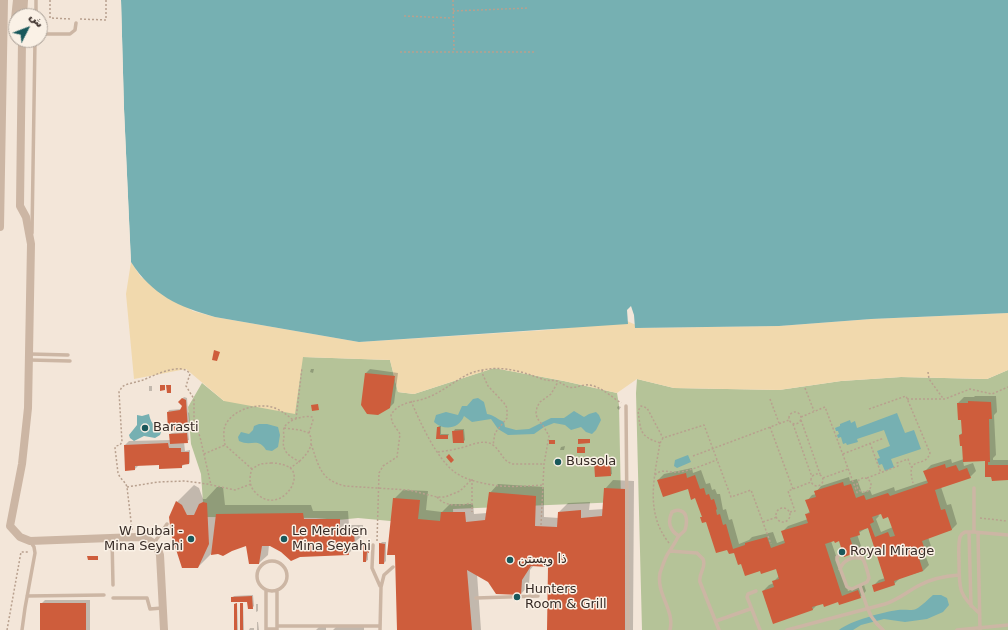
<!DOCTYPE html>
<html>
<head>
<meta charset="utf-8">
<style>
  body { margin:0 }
  #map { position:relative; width:1008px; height:630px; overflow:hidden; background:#f3e6d9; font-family:"DejaVu Sans","Noto Naskh Arabic",sans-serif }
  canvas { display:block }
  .north { position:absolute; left:8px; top:8px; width:40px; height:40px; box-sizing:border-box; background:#faf1e6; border:1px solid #aca299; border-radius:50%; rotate:48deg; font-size:11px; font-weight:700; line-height:16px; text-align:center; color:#372b26 }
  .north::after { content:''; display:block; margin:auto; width:14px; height:18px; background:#19585b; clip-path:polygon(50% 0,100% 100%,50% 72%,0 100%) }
</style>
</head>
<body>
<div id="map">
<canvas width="1008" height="630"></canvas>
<div class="north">ش</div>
</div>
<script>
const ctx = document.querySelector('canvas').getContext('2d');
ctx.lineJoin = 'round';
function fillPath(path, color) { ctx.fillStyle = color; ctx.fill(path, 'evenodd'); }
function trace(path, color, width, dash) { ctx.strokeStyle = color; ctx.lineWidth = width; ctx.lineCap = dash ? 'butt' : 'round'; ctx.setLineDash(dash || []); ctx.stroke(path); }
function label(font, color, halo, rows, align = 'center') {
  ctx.font = font + ' "DejaVu Sans","Noto Naskh Arabic",sans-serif'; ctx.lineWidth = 3; ctx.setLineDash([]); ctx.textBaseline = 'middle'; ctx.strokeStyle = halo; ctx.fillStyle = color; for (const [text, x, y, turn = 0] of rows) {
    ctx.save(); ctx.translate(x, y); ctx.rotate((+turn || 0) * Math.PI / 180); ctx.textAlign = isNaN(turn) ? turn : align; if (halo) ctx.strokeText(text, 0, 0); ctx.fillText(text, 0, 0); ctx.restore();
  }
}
const green = new Path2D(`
  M303 357 390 360 398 392 414 394 494 368 564 381 617 393 619 405 621 502 453 509 454 536 412 523 358 518 338 520 316 518 204 517 201 474 191 444 188 407 202 383 224 401Z
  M1008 370V630H642L636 393 637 379 674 388 779 390 841 381 901 377 987 379Z`);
const sand = new Path2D(`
  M131 262 141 277 193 311 215 317 359 342 547 330 627 321 643 328 779 326 871 319 1008 313V370L987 379 901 377 841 381 779 390 674 388 637 379 617 393 564 381 494 368 414 394 398 392 390 360 303 357 295 414 224 401 186 369 134 379 126 294Z`);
const water = new Path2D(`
  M121 0H1008V313L871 319 779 326 635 328 634 315 631 306 627 310 628 324 359 342 215 317C179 307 152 295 131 262L124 109Z
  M478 398 484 402 487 414C494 415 497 419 504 422L505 427 516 430 529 429 551 418H564L574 411 584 417 589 414 596 412 599 415 601 420 596 430 592 434 586 432 581 427 571 430 565 425 554 423 544 427 534 434 508 435 498 429 491 419 472 422 464 416C459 429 444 431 434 422L436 415 446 412 458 415 462 406H467L473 399Z
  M897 413 905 433 914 430 921 449 891 459 894 467 885 471 882 464 879 465 877 459 880 458 877 451 890 446 884 430 857 439 858 442 847 445 846 443 843 444 841 437 838 438 837 435 839 434 838 431H836L835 428 840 426V424L850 420 851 423 855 421 857 428Z
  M149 414C152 428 156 423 161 432L160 435 155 438 144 436 134 441 130 438 129 435 137 425V415L142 416Z
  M259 424H267L278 427 280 435 278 447 272 451 266 450C258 437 251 447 239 441L238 437 241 432 249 434 253 430 254 426Z
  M688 455 691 462 677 468 674 466 675 460Z
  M933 595H941L947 598 949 605 943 612 927 619 905 622 884 619 861 625 853 630H839C850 621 883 612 898 610 903 609 912 611 916 609 922 606 928 599 933 595Z`);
const pier = new Path2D(`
  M119 0H121L124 109 131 265 129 262 127 226Z`);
const shadow = new Path2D(`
  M311 369H314L313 373 310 372Z
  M370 369 398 373 394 403 390 407 362 404 366 373Z
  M149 386H152V391H149Z
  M975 396H996L997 412 994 415 996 455 993 458V460H1008V479L993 480 986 460 963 461 964 466 973 463 976 471 970 477 941 487 947 505 951 504 957 524 951 530 928 537 931 546 924 552 929 565 923 571 900 578 894 584 873 586 879 580 885 578 868 527 857 534 861 546 855 552 845 555 840 540 831 541 848 591 864 585 866 591 860 597 823 602 818 604 812 610 763 591 769 585 774 583 773 582 779 576 776 568 761 569 742 563 734 551 706 521 701 518 703 516 696 497 689 488 658 480 664 474 692 468 693 473 701 470 706 484 710 483 712 490 715 489 717 494H720L723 510 726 509 729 520 732 519 739 544 749 540 752 537 773 532 777 543 785 540 782 532 788 526 808 519 806 515 810 511 807 501 812 495 816 494V492L821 486 849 477 850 481 857 479 862 493 870 490 872 495 894 487 895 491 928 480 925 471 931 465 951 459 952 463 964 459 963 445 960 435 963 432 962 419 958 403 964 397H974ZM882 512 888 516 893 527 881 532 876 519 879 516 878 514Z
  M184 397 187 398 188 413 189 412 190 426 188 428 168 412 169 410 182 409 183 406 179 402Z
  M618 406 621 407 619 410 617 408Z
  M439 426H441V434H449L447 438H437L438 427Z
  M455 429H464L465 440 463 442 454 431Z
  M188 431 189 440 184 442 185 451 190 450V462L189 464H185L181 467 160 464 139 465 135 469 125 445 129 441 171 440 170 434 172 433Z
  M565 446 564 450H560L561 447Z
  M611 460 612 474 610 475 595 462 597 461Z
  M613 480 634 481 633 630H548L549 566 534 565 530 570 529 585 521 594 489 582 477 574 481 630H398L394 499 403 490 428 491 426 510 442 512 450 504H473L474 514 487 513 490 493 498 484 544 487V517L559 518V512L568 503 590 502 589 510 604 509 605 489Z
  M194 485 199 488 203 499H206L217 487H223L225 505H311L313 511H348L349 525H363V535L356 541 357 545 348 554 282 551 269 545 268 555 259 563 247 544 218 553 211 554 198 567 177 502Z
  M382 542H386V561L384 563H380V544Z
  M366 544H370V550L368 552V560L366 561 364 545Z
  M253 595 254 606 252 608 248 600 232 598 234 596Z
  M45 600H90V630H41V604Z
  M237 603 238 630H235V604Z
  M241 603H243L244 630H241Z
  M256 604H258V611L256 612Z
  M257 622H258L259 630H257Z
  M319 627H326V630H316Z
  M336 627H364V630H333Z
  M250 628H254V630H249Z`);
const building = new Path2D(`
  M214 350 220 352 217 361 212 360Z
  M365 373 395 376 390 408 378 415 367 414 361 405Z
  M160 385H165V390L160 391Z
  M166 385H171V393H167Z
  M182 398 186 400 188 429 168 431 167 412 180 410 182 406 178 402Z
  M968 401 991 402 992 419H989L990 462H988V465H1008V480L992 481 991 477H985V461L963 462 962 446H960L959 435 962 434 961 420H958L957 403H968Z
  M318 404 319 410 312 411 311 405Z
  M437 427H440V435H448V439H436Z
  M463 430 464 443H453L452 431Z
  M187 433 188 443 170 444 169 434Z
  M578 439H590V443L578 444Z
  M549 440H555V444H549Z
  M168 443 169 448H181V452H189V464L182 465V468L159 469V465L135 466V470L125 471 124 445Z
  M577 447H585V453H577Z
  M449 454 454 460 451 463 446 457Z
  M610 461 611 476 595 477 594 462Z
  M945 464 946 468 956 465 959 471 967 468 971 478 935 490 941 510 945 509 952 530 922 541 926 553 918 555 923 571 894 581 895 585 874 592 872 585 885 581 868 528 859 531 860 535 850 538 855 553 844 557 839 541 835 543 834 541 825 544 842 596 858 590 861 598 839 605 838 602 824 607 823 604 812 607 813 610 773 624 762 591 774 587 772 581 779 579 776 569 761 574 760 571 745 576 741 564 738 565 734 553 729 554 727 550 716 553 706 522 702 523 700 517H702L695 498 691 500 688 489 663 497 657 480 686 473 687 478 695 475 700 489 704 488 706 495 709 494 711 500 714 499 717 509 716 510 717 515 720 514 723 525 726 524 733 549 745 545V543L767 537 771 548 785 543 781 531 808 523 805 514 810 513 805 500 816 497 814 491 843 482 844 486 851 484 856 498 864 495 866 500 888 493 890 496 928 483 923 471ZM881 514 883 519 888 517 895 536 890 537 888 532 875 537 870 524 874 522 872 517Z
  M604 488 625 489V630H547L548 567 531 566 522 580 521 595 496 594 488 582 467 570 472 630H397L395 555H387L393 498 420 500 418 519 440 521 441 512H465L466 522 485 520 489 492 536 496 535 526 557 527 558 512 581 510V518L602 516Z
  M176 501 182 505 187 515H194L199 504 203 502 207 503 209 544 198 568H182L171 534 169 517Z
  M303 513 304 519H340V533H354L355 544H347L349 555 300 557 291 561 281 552 270 546H262L259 564H249L246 546 232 551 223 556 218 554 211 555 216 514Z
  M379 543 385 544 384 564H379Z
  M363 545H369V553L367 552 366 562H363Z
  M87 556H98V560H88Z
  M252 596 253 609H248L247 602H231V597Z
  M40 603H86V630H40Z
  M237 603V630H234V604Z
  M240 603H243V630H240Z`);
const path = new Path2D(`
  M50 0V18L72 19
  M453 0 454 52
  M453 11 529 8
  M404 16 452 18
  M80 19 106 20V0
  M400 52H534
  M482 370 483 375 488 386 504 403 507 408V418L495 433 493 445
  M928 372 929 379 942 397 940 399
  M805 388 814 411
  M770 399 779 423
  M907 399H945L970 389 992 394 1008 387
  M411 401C420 422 437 460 456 473 468 481 485 484 500 486 514 487 528 486 542 485
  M869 409 906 396 930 453C925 470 905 453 913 483
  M789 418a6 6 0 1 1 12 0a6 6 0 1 1-12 0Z
  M801 417 825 407 858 495
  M296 419 302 368
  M801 420 820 474
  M793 424 812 477
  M770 427 793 489
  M284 428 300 430 309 433C317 448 301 461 290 468
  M660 443C639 436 641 431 638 411L641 406 647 408 663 438
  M870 443 881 473
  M311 444C319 466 320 480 345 486L409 490 437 497H445L460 491 472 479
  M438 452C445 451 453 450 460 448 470 446 484 438 493 445 502 452 502 461 513 464H544
  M204 454 225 445
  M843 454 884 438
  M693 456 789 420
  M300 462C295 459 288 456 285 450 283 446 283 442 284 438 284 435 283 431 284 428 287 420 304 415 312 417L313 420 309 433
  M271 463C277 463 283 464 289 467 306 478 278 517 255 492 249 486 249 477 252 469L260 464Z
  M252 469 225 445C224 439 223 432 225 426 232 409 259 402 275 408 282 411 287 415 293 420
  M811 480a6 6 0 1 1 12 0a6 6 0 1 1-12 0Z
  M655 475C662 468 669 473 678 472 691 471 705 464 717 460
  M857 485a7 7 0 1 1 14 0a7 7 0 1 1-14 0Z
  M823 478 848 469
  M867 478 898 466 897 463 908 459 911 467
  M472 479V512
  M127 487 158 482 185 481 207 484 235 490 251 484
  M437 497C445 507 460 506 471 503
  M776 515a7 7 0 1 1 14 0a7 7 0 1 1-14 0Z
  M790 512 795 511 788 491 811 482
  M980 518 1007 521
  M763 522 777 517
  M541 525 544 464 549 436 544 427 537 418 536 413 537 407 540 402 551 394 558 382
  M132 530 127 487C125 481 120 479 118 473L115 448 116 446 120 445 122 442 119 392 122 387 125 385C131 383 137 382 143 380 153 376 182 361 190 374L186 386 194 399V420L200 437 211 485
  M377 541 379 473 383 466 397 457 400 434 392 422 391 415C399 400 418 403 431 396 445 390 457 379 471 373 497 364 518 370 542 379 547 381 552 380 557 381 561 383 564 385 568 387 575 389 582 384 589 385 600 386 612 397 621 403
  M669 543C645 513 654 478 660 443L663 438 704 425 731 497 751 490 771 544
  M7 630 21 552H29`);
const service = new Path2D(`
  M36 16V0
  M40 34H70L75 30 76 23
  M32 233 35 40
  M30 354 68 355
  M30 360 70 361
  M626 406 628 630
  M969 532 971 606
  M974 532V488
  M978 533 980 630
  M112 538 113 585
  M154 543 167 524
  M373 545 372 568 380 586
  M670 551 697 553 703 559C707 568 698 573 700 582L719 630
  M842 553 837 557V560L847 587 852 589 867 582 869 578C867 569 863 554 855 548H854
  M257 576a15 15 0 1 1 30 0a15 15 0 1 1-30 0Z
  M840 569C844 559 853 556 863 559
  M860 586 867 607
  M756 591 748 594 747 597 760 630
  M27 596 104 595
  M113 598H147L150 609 162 608
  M476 598 538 596
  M979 613C959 595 959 589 959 563 959 554 958 545 960 537L962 534 965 532H974L1008 535
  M716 621 750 609
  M877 624 883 630
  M277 626H380
  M266 629H277
  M22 630 25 608 35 553 34 547 30 541
  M266 630V590
  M277 630V590
  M380 630 381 587 384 575 393 567
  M670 630C675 610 656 594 660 573 662 567 664 561 667 555 671 549 675 543 678 537 680 534 683 533 685 530 687 524 688 513 681 511 677 509 675 511 672 512 667 522 670 531 679 536
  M787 630 885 604C898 600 908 591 920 585 933 578 945 576 959 575
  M957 630 1008 625`);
const tertiary = new Path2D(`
  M23 16 24 0
  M16 28 15 19 17 0
  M22 40 20 206 26 217 31 244 28 408 22 464 10 526 20 537 30 541 137 537C149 538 157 544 160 555L164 630
  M0 227 4 0`);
const serviceBridge = new Path2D(`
  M867 607 871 616 877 624`);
const markers = [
  [145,428,4,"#19585b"],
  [558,462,4,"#19585b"],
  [191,539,4,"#19585b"],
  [284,539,4,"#19585b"],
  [842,552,4,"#19585b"],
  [510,560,4,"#19585b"],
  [517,597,4,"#19585b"]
];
const poiNames = [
  ["Barasti",153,428],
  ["Bussola",566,462],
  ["W Dubai -",183,532,"right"],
  ["Mina Seyahi",183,547,"right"],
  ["Le Meridien",292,532],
  ["Mina Seyahi",292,547],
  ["Royal Mirage",850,552],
  ["ذا ويستن",518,560],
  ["Hunters",525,590],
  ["Room & Grill",525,605]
];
fillPath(green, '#b5c398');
fillPath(sand, '#f1d9ad');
fillPath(water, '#76b0b2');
fillPath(pier, '#f3e6d9');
fillPath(shadow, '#0003');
fillPath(building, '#ce5d3c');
trace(path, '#b8a08e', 1.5, [2, 2]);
trace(service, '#ccb6a4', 3.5);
trace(tertiary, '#ccb6a4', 8);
trace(serviceBridge, '#ccb6a4', 3.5);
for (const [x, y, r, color] of markers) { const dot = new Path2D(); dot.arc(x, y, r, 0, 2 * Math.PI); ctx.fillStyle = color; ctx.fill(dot); trace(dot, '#faf1e6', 1.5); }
label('13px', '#372b26', '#faf1e6', poiNames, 'left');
</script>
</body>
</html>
